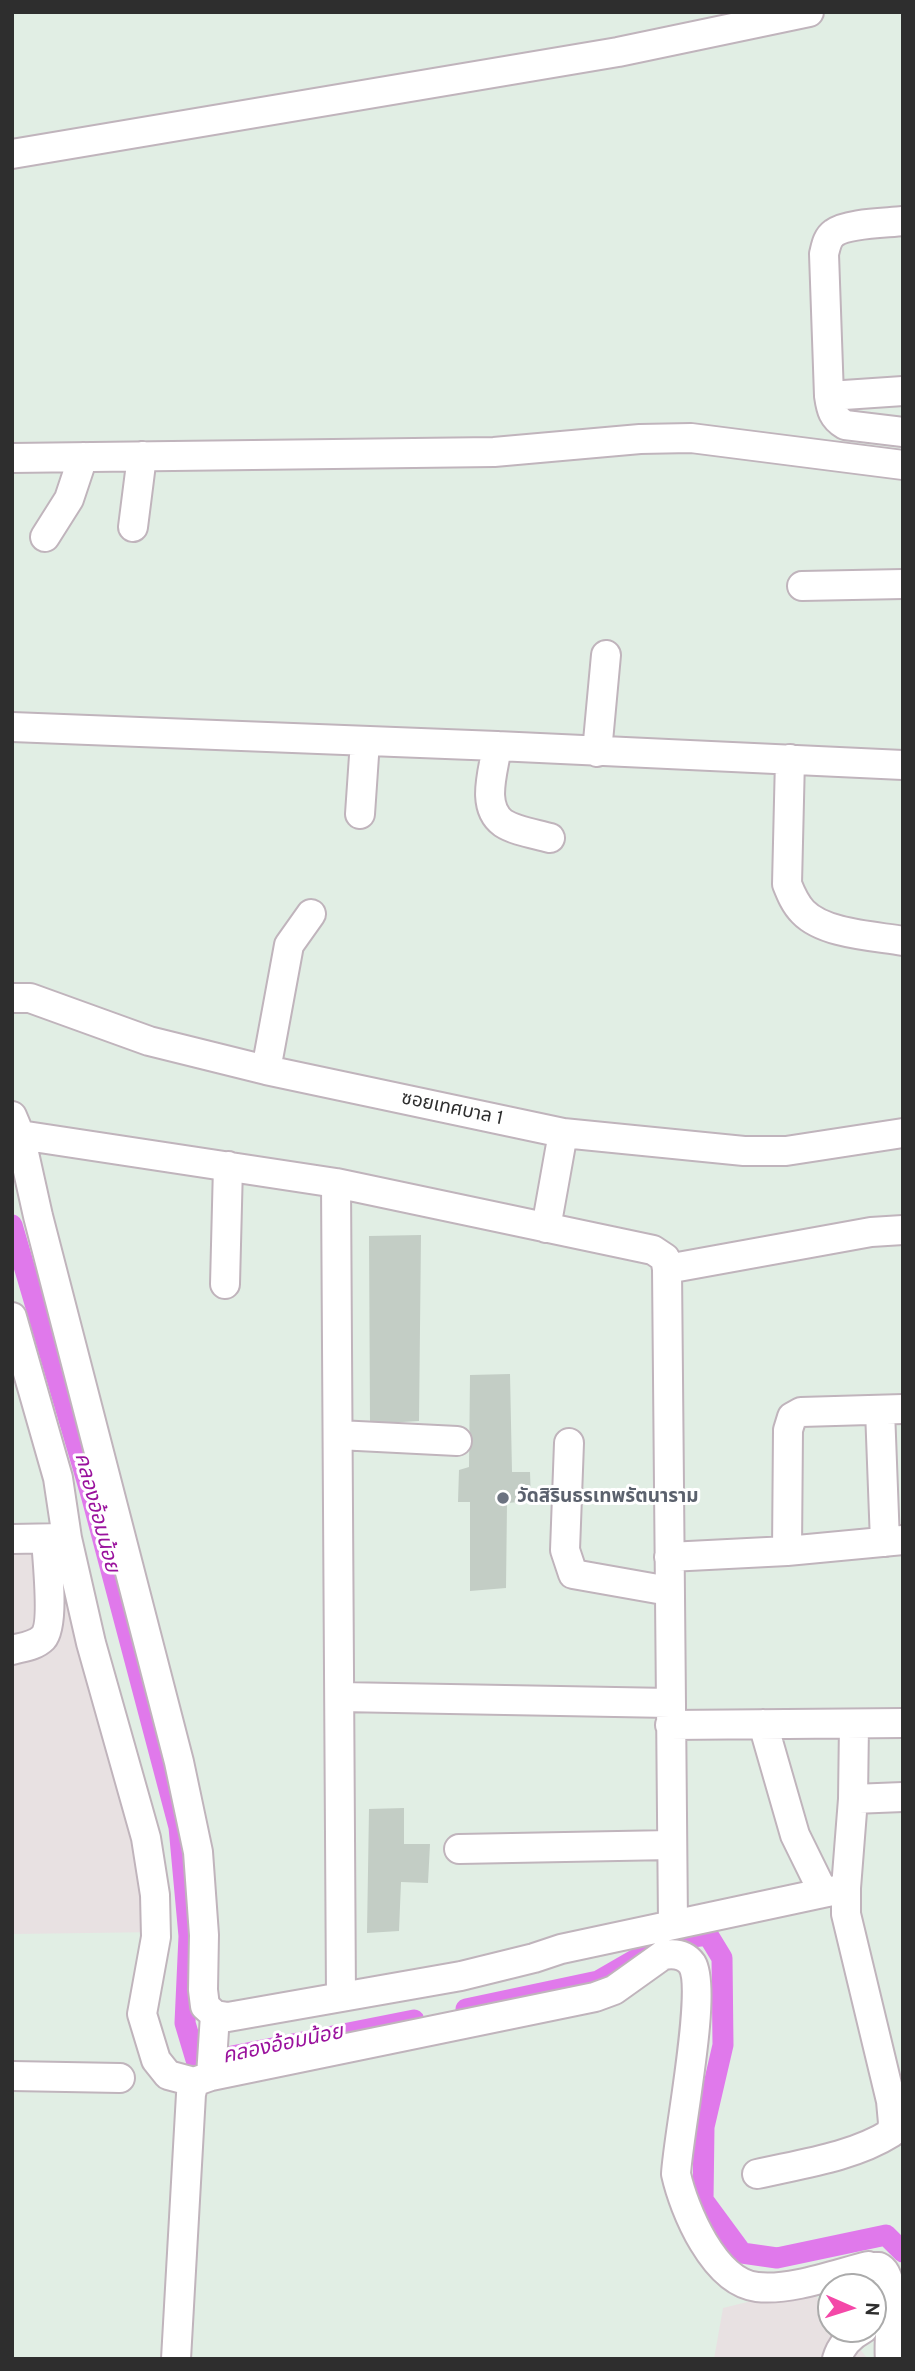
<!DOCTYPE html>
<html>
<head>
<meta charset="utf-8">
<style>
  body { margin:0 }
  #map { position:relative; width:915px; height:2371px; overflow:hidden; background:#e1eee4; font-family:Overpass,sans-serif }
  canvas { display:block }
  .frame { position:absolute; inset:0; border:14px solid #2e2e2e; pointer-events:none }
  .north { position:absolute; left:817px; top:2273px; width:70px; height:70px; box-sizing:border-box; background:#fff; border:2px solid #ababab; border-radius:50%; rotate:93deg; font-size:19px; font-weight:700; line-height:28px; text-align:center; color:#2e2e2e }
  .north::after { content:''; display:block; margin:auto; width:24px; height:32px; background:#f448a8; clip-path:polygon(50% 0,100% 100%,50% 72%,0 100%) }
</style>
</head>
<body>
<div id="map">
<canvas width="915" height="2371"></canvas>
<div class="frame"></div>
<div class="north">N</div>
</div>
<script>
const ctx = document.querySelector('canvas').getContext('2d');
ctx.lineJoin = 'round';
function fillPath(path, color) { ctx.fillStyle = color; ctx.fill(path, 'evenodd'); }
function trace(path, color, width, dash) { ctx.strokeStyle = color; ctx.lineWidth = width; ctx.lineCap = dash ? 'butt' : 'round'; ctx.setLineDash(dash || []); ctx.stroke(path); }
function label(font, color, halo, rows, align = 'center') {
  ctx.font = font + ' Overpass,"Noto Sans Thai",sans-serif'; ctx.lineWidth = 6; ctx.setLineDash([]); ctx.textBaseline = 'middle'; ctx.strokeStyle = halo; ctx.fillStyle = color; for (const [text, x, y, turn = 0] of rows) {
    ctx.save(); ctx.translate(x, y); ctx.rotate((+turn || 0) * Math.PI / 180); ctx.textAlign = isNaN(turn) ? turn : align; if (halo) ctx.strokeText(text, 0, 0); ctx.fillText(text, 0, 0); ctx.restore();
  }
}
const industrial = new Path2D(`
  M12 1535H56L162 1932 12 1934Z
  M808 2287 831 2314V2329H843L868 2359H714L723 2308Z`);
const canal = new Path2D(`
  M12 1225 92 1498 179 1827 189 1936 185 2023 197 2063 414 2020
  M466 2009 598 1981 669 1940 708 1935 722 1958 723 2045 704 2127 703 2200 742 2253 777 2258 886 2235 903 2252`);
const building = new Path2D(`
  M421 1235 419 1421 370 1424 369 1236Z
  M510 1374 512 1472H530L531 1501 507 1503 506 1588 470 1591V1502H458L459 1470 469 1467 470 1375Z
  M404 1808V1844H430L428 1883 401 1882 399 1931 367 1933 369 1809Z`);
const minor = new Path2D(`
  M12 154 618 52 809 12
  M903 221C886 223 847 223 834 233 827 238 826 246 824 254L829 396C831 410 833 418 845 425L903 432
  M829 396 903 391
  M12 458 494 452 640 439 691 438 903 465
  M133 527 142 456
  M45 537 69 499 83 457
  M802 586 903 584
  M12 727 497 746 903 765
  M497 746C494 770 480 806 503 823 515 831 536 834 550 838
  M597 752 606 655
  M790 759 787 884C791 894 795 904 803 912 824 934 874 936 903 941
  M360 814 365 741
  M12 998H30L149 1041 266 1070 563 1133 744 1151H786L903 1133
  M266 1070 289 945 311 914
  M12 1116 20 1135 38 1216 179 1762 198 1852 204 1935 203 1990 205 2006 215 2015 228 2017 461 1976 534 1958 561 1949 846 1888
  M20 1135 336 1183 653 1250 665 1258 667 1269 673 1924
  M336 1183 341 1997
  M546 1228 563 1133
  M667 1269 871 1232 903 1230
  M225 1284 228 1166
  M12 1317 58 1478 67 1538 91 1643 146 1838 155 1895 156 1937 142 2014 156 2060 168 2075 194 2082
  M880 1410 885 1542
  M338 1435 457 1441
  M569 1443 565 1550 573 1574 669 1591
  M12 1539 64 1538
  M787 1551 788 1430 792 1417 801 1412 903 1409
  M669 1557 787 1551 903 1540
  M12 1650C23 1647 35 1646 43 1638 55 1625 47 1558 46 1539
  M340 1697 670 1703
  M763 1724 795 1835 823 1892
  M670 1725 903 1723
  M853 1799 854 1724
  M459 1849 671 1845
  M12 2076 120 2078
  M211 2076 215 2015
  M757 2174C801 2164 853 2157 891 2133L893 2123 891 2101 846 1914V1888L853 1799 903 1797
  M176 2359 191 2094 194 2082 211 2076 595 1997 614 1990 663 1955C674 1953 685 1954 692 1964 708 1990 678 2135 676 2174 684 2210 714 2282 757 2287 790 2291 836 2274 868 2266 869 2267 878 2267 879 2267 899 2276 887 2340 890 2359
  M837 2359C841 2345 850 2336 863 2329`);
const markers = [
  [503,1498,7,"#6b7280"]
];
const streetNames = [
  ["ซอยเทศบาล 1",452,1110,12]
];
const worshipNames = [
  ["วัดสิรินธรเทพรัตนาราม",517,1498]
];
const waterNames = [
  ["คลองอ้อมน้อย",95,1513,75],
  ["คลองอ้อมน้อย",283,2046,-12]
];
fillPath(industrial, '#e8e1e2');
trace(canal, '#e079eb', 21);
fillPath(building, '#c3cdc5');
trace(minor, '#c0b4bc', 32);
trace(minor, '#fff', 28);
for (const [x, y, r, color] of markers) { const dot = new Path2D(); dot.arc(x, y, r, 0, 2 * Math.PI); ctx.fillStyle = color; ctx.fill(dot); trace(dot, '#fff', 2.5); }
label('19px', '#2e2e2e', '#fff', streetNames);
label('bold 19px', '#5b616d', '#fff', worshipNames, 'left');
label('italic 21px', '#9a129d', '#fff', waterNames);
</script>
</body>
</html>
